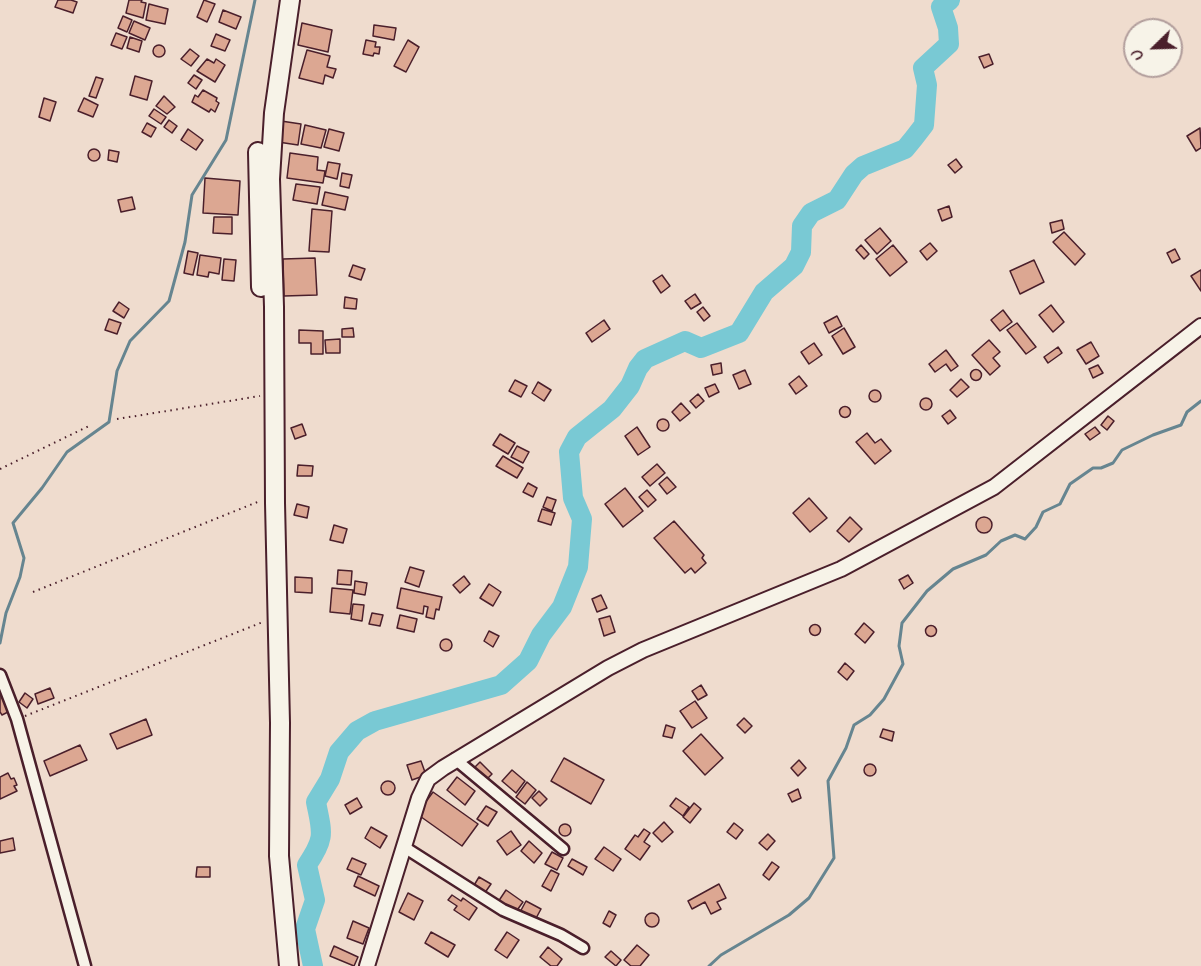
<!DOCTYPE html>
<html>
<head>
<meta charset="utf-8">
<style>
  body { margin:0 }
  #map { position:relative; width:1201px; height:966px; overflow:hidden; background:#efdcce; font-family:Mynerve,sans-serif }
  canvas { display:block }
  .north { position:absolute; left:1123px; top:18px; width:60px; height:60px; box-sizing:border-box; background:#f7f3e8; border:2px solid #b29e9c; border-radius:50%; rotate:247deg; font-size:16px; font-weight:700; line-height:24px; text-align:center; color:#4a1f2b }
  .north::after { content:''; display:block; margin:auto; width:21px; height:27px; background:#4a1f2b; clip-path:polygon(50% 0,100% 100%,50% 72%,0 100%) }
</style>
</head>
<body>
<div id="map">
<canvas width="1201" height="966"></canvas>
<div class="north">U</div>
</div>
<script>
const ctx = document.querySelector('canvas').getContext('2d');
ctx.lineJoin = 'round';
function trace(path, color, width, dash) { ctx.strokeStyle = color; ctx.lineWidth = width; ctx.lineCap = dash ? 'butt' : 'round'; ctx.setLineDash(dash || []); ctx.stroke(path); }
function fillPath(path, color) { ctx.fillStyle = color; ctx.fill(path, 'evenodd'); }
const stream = new Path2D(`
  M0 643 6 613 20 577 24 558 13 523 42 488 67 452 109 422 117 371 130 341 169 301 185 242 192 195 226 140 255 0
  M709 966 721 955 789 915 809 898 834 858 828 781 846 748 854 725 870 715 884 699 903 664 899 646 902 623 927 591 953 569 986 555 1001 541 1015 535 1025 539 1036 527 1043 512 1060 504 1070 484 1093 468H1101L1113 463 1122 450 1153 435 1181 425 1187 412 1201 401`);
const river = new Path2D(`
  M313 966 305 929 315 900 307 865C326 837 322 833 316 802L330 779 339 752 357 731 375 721 501 685 528 661 541 635 562 607 578 567 582 519 573 498 569 452 577 437 612 409 630 386 638 368 645 359 685 341 701 348 739 333 764 292 794 266 801 252 802 226 811 213 837 200 854 174 863 166 905 149 914 138 924 125 927 85 923 68 949 44 948 28 941 7 950 0`);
const building = new Path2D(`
  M58 0H71L77 2 73 13 55 7Z
  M129 0H142L141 2 146 3 143 18 126 13Z
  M204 0 215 4 207 22 197 17Z
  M149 4 168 9 165 24 146 20Z
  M223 10 241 17 236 29 219 22Z
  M123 16 132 20 127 32 118 28Z
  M134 21 150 28 145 40 129 33Z
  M302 23 332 30 328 52 298 45Z
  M374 25 396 28 394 40 373 36Z
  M116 33 127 37 122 49 111 45Z
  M216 34 230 40 225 51 211 46Z
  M130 37 142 41 139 52 127 48Z
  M366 40 376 42 375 47H380L379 54 374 53 373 56 363 54Z
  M408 40 419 47 406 72 394 66Z
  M153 51a6 6 0 1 1 12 0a6 6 0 1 1-12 0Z
  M190 49 199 56 191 66 181 59Z
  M307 50 330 56 327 67 336 69 333 78 325 75 323 84 299 78Z
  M989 54 993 64 984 68 979 57Z
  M207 59 214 63 216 59 225 65 215 82 197 71Z
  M194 75 202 80 196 89 188 83Z
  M135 76 152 81 147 100 130 95Z
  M96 77 103 79 96 98 89 96Z
  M203 90 217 98 216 101 219 103 215 112 211 109 209 112 192 102 195 95 198 97Z
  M164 96 175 107 167 114 156 106Z
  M44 98 56 102 50 121 39 117Z
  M84 98 98 105 93 117 78 111Z
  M154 109 166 117 161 124 149 116Z
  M169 120 177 126 172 133 164 127Z
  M281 121 301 124 298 145 278 142Z
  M147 123 156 128 151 137 142 132Z
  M305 125 326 130 321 148 301 144Z
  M1200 128 1201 148 1196 151 1187 136Z
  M188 129 203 140 196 150 181 140Z
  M329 129 344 133 339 151 324 147Z
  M88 155a6 6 0 1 1 12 0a6 6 0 1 1-12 0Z
  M109 150 119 152 117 162 108 160Z
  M290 153 318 157 317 170 325 171 323 183 287 178Z
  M956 159 962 167 955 173 948 165Z
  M328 162 340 164 337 179 325 176Z
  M342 173 352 175 349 188 340 186Z
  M205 178 240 181 238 215 203 213Z
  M296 184 320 187 317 204 293 200Z
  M325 192 348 197 345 210 322 205Z
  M132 197 135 209 121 212 118 200Z
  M949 206 952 217 942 221 938 210Z
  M312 209 332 211 329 252 309 251Z
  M214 217H232V234L213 233Z
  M1062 220 1064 229 1052 233 1050 223Z
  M880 228 891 241 877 254 865 240Z
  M1064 232 1085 254 1075 265 1053 242Z
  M930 243 937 251 927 260 920 251Z
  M861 245 869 254 864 259 856 250Z
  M893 245 907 262 890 276 876 259Z
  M1175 249 1180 259 1172 263 1167 253Z
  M188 251 198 253 193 275 184 273Z
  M200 255 221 258 219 274 209 272 208 277 197 275Z
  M315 258 317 295 284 296 283 259Z
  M224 259 236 260 234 281 222 280Z
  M1034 260 1044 282 1020 294 1010 271Z
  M353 265 365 269 361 280 349 276Z
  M1201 270V291L1191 276Z
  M662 275 670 286 661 293 653 281Z
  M695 294 701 303 691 309 685 301Z
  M345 297 357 299 356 309 344 308Z
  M119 302 129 309 124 318 113 311Z
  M1051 305 1064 322 1053 332 1039 315Z
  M703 307 710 316 704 321 697 312Z
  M1003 310 1012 322 1000 331 991 320Z
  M837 316 842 326 829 333 824 323Z
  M109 319 121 323 117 334 105 330Z
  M604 320 610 329 592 342 586 333Z
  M1017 323 1036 347 1026 354 1007 330Z
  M353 328 354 337H342V329Z
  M844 328 855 347 843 354 832 336Z
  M299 330 323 331V354H311V343H299Z
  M340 339V353H326L325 340Z
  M989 340 1000 352 993 358 1000 366 990 375 972 355Z
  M1091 342 1099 356 1086 364 1077 350Z
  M814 343 822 355 809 364 801 352Z
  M1058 347 1062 353 1048 363 1044 357Z
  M946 350 958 366 951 371 946 364 935 372 929 364Z
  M721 363 722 373 713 375 711 365Z
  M1098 365 1103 373 1093 378 1089 369Z
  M970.5 375a5.5 5.5 0 1 1 11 0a5.5 5.5 0 1 1-11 0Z
  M745 370 751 384 739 389 733 375Z
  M799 376 807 386 796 394 789 384Z
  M961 379 969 387 957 397 950 390Z
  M515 380 527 386 521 397 509 391Z
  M538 382 551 390 544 401 532 393Z
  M715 384 719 392 709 397 705 388Z
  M869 396a6 6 0 1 1 12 0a6 6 0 1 1-12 0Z
  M698 394 704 401 696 408 690 401Z
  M920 404a6 6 0 1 1 12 0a6 6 0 1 1-12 0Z
  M681 403 690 413 680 421 672 412Z
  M839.5 412a5.5 5.5 0 1 1 11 0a5.5 5.5 0 1 1-11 0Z
  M950 410 956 418 948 424 942 416Z
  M1108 416 1114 421 1107 430 1101 425Z
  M657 425a6 6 0 1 1 12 0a6 6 0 1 1-12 0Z
  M302 424 306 435 295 439 291 428Z
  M637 427 650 447 638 455 625 436Z
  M1095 427 1100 433 1090 440 1085 434Z
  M867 433 875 443 881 439 891 451 875 464 856 442Z
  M500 434 515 443 508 454 493 445Z
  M517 446 529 452 523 463 511 457Z
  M503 456 523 468 517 478 496 466Z
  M657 464 665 473 650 486 642 477Z
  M298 465 313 466 312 476H297Z
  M667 477 676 487 667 494 659 484Z
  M528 483 537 488 533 497 523 492Z
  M625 488 643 511 623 527 605 504Z
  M647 490 656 500 648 507 639 497Z
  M547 497 556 500 552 511 543 507Z
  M809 498 827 518 810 532 793 513Z
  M297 504 309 507 307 518 294 515Z
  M542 509 555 513 551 525 538 521Z
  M850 517 862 529 849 542 837 531Z
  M976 525a8 8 0 1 1 16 0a8 8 0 1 1-16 0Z
  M674 521 704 555 702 558 706 563 695 573 691 568 685 573 654 538Z
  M334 525 347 529 343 543 330 540Z
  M410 567 424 571 419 587 405 582Z
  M338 570 352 571 351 585 337 584Z
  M908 575 913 583 904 589 899 580Z
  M464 576 470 584 460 593 453 585Z
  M295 577 312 578V593L295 592Z
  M355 581 367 583 365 595 354 593Z
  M489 584 501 592 493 606 480 598Z
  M332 588 353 590 350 614 330 612Z
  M401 588 442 597 439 610 436 609 434 619 426 617 428 607 424 606 423 614 397 608Z
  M601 595 607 608 597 612 592 599Z
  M353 604 364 605 362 621 351 619Z
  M372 613 383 615 380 626 369 624Z
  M400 615 417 619 414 632 397 628Z
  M610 616 615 632 604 636 599 619Z
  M864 623 874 632 865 643 855 634Z
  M809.5 630a5.5 5.5 0 1 1 11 0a5.5 5.5 0 1 1-11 0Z
  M925.5 631a5.5 5.5 0 1 1 11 0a5.5 5.5 0 1 1-11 0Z
  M489 631 499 636 493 647 484 641Z
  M440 645a6 6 0 1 1 12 0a6 6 0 1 1-12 0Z
  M845 663 854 671 847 680 838 672Z
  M701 685 707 695 698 700 692 691Z
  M50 688 54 698 38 704 35 694Z
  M3 693 12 710 2 715 0 712V695Z
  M25 693 33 699 27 708 19 702Z
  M695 701 707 718 692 728 680 711Z
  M744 718 752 726 745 733 737 725Z
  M146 719 152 735 117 749 110 734Z
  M666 725 675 728 672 738 663 736Z
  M883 729 894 732 892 741 880 737Z
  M701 734 723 758 705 775 683 751Z
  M80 745 87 760 50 776 44 761Z
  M564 758 604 780 591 804 551 781Z
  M799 760 806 768 798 776 791 768Z
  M421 761 426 775 412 780 407 765Z
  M480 762 492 774 486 780 474 768Z
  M864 770a6 6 0 1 1 12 0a6 6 0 1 1-12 0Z
  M512 770 525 781 516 793 502 781Z
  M8 773 11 779 14 778 17 785 14 786 17 791 0 799V777Z
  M457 777 475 791 465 805 447 790Z
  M381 788a7 7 0 1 1 14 0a7 7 0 1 1-14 0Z
  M527 782 536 790 525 804 516 797Z
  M798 789 801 798 792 802 788 794Z
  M539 791 547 799 540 806 532 798Z
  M433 792 478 824 462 846 417 814Z
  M357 798 362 807 350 814 345 805Z
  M676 798 689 807 683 816 670 806Z
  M694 803 701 809 690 823 683 817Z
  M486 806 497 812 488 826 477 819Z
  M664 822 673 832 662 842 653 833Z
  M734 823 743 830 736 839 727 832Z
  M559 830a6 6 0 1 1 12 0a6 6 0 1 1-12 0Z
  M371 827 387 836 380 848 365 838Z
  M644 829 650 833 644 842 650 846 640 860 625 849 635 835 638 837Z
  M511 831 521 845 507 855 497 841Z
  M768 834 775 841 767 850 759 843Z
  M13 838 15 850 0 853V841Z
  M529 841 542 853 534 863 521 851Z
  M604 847 621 859 613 871 595 859Z
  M552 852 563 858 557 870 545 864Z
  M352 858 366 864 361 875 347 869Z
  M572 859 587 867 583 875 568 866Z
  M772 862 779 867 769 880 763 875Z
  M197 867H210V877H196Z
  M551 870 559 874 551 891 542 886Z
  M358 876 379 886 375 896 354 886Z
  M479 877 491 884 484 894 473 887Z
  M719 884 726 898 717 902 721 909 711 914 705 902 692 909 688 901Z
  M506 890 523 902 515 913 498 902Z
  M408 893 423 901 414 920 399 912Z
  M452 895 461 901 463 898 477 908 469 920 454 910 457 906 448 900Z
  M526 901 541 909 534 922 519 914Z
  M609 911 616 915 610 927 603 923Z
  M645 920a7 7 0 1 1 14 0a7 7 0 1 1-14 0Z
  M353 921 369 928 363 944 347 938Z
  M431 932 455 945 448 957 425 943Z
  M507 932 519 940 507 958 495 950Z
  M637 945 649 955 640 966H631L624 960Z
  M334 946 358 957 354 966 330 956Z
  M548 947 562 959 557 966H551L540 957Z
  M611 951 621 960 616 966 605 957Z`);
const path = new Path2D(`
  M117 419 260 396
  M0 469 89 426
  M33 592 260 501
  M25 716 263 622`);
const street = new Path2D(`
  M0 675 17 719 85 966
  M455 759 563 849
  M404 847 503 910 561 935 583 948`);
const secondary = new Path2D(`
  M367 966 419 798 428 779 443 768 608 668 643 650 841 569 994 487 1201 326`);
const highway = new Path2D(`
  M258 152 261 287
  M289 966 279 856 280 723 275 503 274 307 270 179 274 113 290 0`);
trace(stream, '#668590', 3);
trace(river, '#79c9d4', 20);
fillPath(building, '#dca792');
trace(building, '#4a1f2b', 1.5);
trace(street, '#4a1f2b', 15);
trace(secondary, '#4a1f2b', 18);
trace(highway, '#4a1f2b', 22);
trace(path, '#4a1f2b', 2, [1.5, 4.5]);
trace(street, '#f7f3e8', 10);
trace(secondary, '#f7f3e8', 14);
trace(highway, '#f7f3e8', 18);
</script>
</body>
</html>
